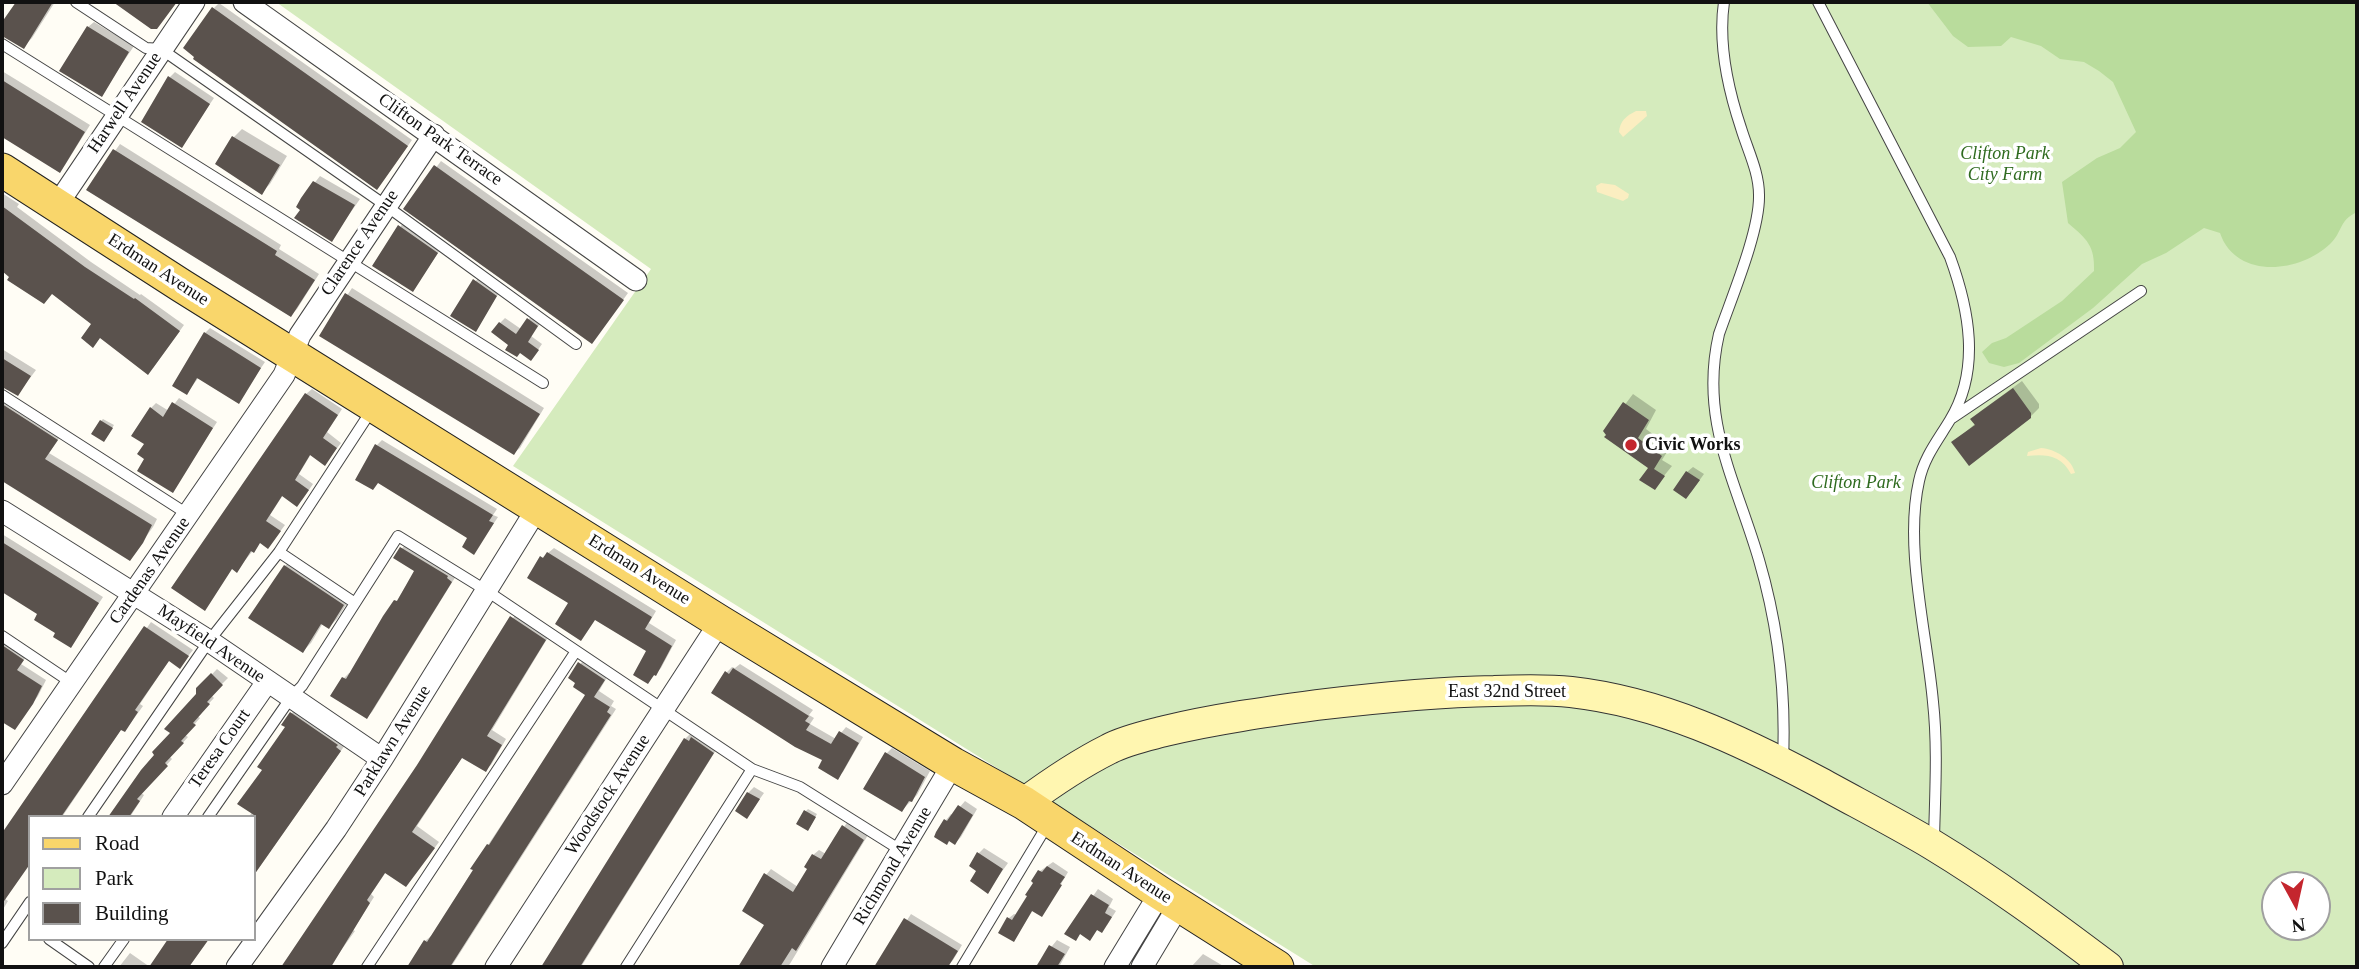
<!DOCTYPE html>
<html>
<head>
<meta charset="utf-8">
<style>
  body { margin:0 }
  #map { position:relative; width:2359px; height:969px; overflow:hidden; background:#fffdf5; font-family:"Times New Roman",serif }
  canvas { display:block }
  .frame { position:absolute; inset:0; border:4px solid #111; pointer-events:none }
  .legend { position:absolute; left:28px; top:815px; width:228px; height:126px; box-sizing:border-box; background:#fff; border:2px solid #a0a0a0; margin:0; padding:9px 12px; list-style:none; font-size:21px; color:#111 }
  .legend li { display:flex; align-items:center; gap:14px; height:35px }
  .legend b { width:35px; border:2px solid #a0a0a0 }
  .north { position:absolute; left:2261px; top:871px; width:70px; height:70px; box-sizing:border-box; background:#fff; border:2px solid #a0a0a0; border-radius:50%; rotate:172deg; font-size:19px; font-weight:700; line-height:28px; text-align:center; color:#111 }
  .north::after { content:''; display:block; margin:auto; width:24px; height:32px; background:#c4262e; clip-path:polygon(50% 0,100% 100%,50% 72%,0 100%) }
</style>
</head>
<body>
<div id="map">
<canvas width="2359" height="969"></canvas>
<div class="frame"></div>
<ul class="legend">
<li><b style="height:9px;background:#f9d66b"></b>Road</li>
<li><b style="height:19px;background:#d5ebbd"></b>Park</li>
<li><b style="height:19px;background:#5a524d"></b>Building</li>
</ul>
<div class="north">N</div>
</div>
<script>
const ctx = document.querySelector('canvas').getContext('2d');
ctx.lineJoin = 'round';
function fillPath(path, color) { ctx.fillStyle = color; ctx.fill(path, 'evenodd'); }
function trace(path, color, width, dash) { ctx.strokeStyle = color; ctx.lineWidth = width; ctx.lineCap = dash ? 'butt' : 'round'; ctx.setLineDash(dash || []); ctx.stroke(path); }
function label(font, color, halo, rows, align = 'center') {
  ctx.font = font + ' "Times New Roman",serif'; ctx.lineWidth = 7; ctx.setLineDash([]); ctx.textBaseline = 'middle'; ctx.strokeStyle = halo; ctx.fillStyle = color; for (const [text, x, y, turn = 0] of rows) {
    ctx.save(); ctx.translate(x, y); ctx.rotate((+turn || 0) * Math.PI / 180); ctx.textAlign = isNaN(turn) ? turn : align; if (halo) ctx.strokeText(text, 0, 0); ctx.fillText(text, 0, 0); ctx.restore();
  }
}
const green = new Path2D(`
  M276 2H2357V967H1316L513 466 651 269ZM2275 885H2317V927H2275Z`);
const forest = new Path2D(`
  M1927 2H2357V212C2338 221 2343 232 2330 244 2300 273 2236 280 2220 233L2204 228 2166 253 2142 264 2093 308 2019 363 2004 367 1989 363 1982 352 1992 343 2006 338 2062 301 2094 271C2095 246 2087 239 2068 223L2062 182 2097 158 2120 148 2136 132 2113 82 2099 71 2084 62 2060 59 2041 46 2011 37 2001 46 1968 47 1953 36Z`);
const sand = new Path2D(`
  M1636 111H1646L1647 116 1623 137 1619 132C1620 121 1626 116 1636 111Z
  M1601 183 1615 185 1629 194 1628 198 1623 201 1597 192 1596 186Z
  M2041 448C2055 449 2072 459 2075 473L2071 474C2061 455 2046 454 2027 456L2028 452Z`);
const shadow = new Path2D(`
  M18 2H55L32 38 24 46 6 35 2 36V26Z
  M219 3 412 140 382 182 214 8Z
  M94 22 134 46 101 95 88 27Z
  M2 71 90 125 65 165 59 171 2 135Z
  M175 72 214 98 182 145 170 77Z
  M242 129 287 156 270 184 262 192 218 164 234 137Z
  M120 144 281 245 279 249 319 274 297 309 291 315 88 189Z
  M441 161 628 293 597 336 406 208Z
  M320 176 360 199 332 239 302 209V199Z
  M2 193 19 204 17 207 91 262 140 295 141 294 184 325 153 368 52 292 12 276 8 266 2 262 4 255 2 253Z
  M405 220 442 247 413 290 374 266Z
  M480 275 501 290 475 329 453 315Z
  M352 288 544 408 520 448 514 453 321 335Z
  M533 314 542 321 531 336 542 344 535 354 511 344 500 323 505 318 521 329Z
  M210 328 265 362 238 402 199 377 187 393 205 333Z
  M2 349 36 370 18 394 12 382 2 375Z
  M2022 381 2039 404V408L2030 417 1954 442 1976 423 1973 419 1981 411Z
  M312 389 342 409 327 432 341 443 325 464 311 454 299 474 313 484 302 500 283 495 270 515 285 525 273 541H261L237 570 232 567 205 609 306 394Z
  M1633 394 1656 410 1646 429 1670 447 1662 460 1672 466 1654 488 1651 467 1605 431Z
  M179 398 217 422 173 490 147 459 146 444 151 408 156 403 169 411Z
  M2 400 62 434 49 453 157 519 153 527 130 559 2 479Z
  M103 419 114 425 106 438 101 421Z
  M382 440 497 509 493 515 498 517 474 553 469 538 377 445Z
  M1693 467 1704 474 1691 492 1687 472Z
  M2 534 103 597 71 646 40 614 2 591Z
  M407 542 456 576 372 712 367 717 344 678 349 673 351 674 416 570 395 558Z
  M554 548 656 611 649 623 676 640 661 668 648 682 649 651 570 602 542 558Z
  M293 558 351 597 337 619 329 627 323 623 311 643 303 651 285 566Z
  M517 612 550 634 492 730 506 739 491 765 485 770 463 756 417 826 439 842 411 879 386 872 371 894 374 897 353 930 355 931 329 967H283L419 766Z
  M151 622 193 650 180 666 170 659 140 704 143 706 130 724 125 730 122 728 62 817H30L5 899 8 901 2 911V836Z
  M2 638 28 654 21 664 46 680 38 696 15 727 2 719Z
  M585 658 609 674 599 691 614 701 611 706 616 709 451 967H408L425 941 431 936 432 937 488 845 588 694 570 678Z
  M740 664 813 710 809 715 814 718 810 724 836 739 846 727 863 737 843 772 837 777 824 760 714 692 727 672 732 667 735 668Z
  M217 669 228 678 211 695 214 698 197 716 200 718 185 735 188 737 170 757 172 759 141 793 144 795 130 817H110L173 732 198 694V689Z
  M297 708 345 745 254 875V817H249L252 812 264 770 292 713Z
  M691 733 718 747 581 967H542L685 739Z
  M892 748 930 771 917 795 902 810 887 753Z
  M754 787 764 793 747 817 748 793Z
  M965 801 977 809 961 837 955 843 937 836 946 820 951 814 953 815Z
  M808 809 817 814 810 827 806 811Z
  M848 821 868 835 788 967H744L767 924 766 875 771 869 798 887 809 868 813 855 819 850 826 854Z
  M984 848 1008 863 988 891 979 871 978 854Z
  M1053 862 1068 872 1046 910H1033L1014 940 1009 918 1014 914 1017 915 1030 896 1040 871Z
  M1098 889 1113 899 1109 907 1116 911 1107 925 1098 929 1090 938 1081 933 1076 939 1067 933Z
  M911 914 962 945 953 960 948 965 930 954 922 967H877Z
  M1057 940 1070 947 1059 967H1035Z
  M130 953 150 967H119Z
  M1203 954 1225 967H1191Z`);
const building = new Path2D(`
  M16 2H53L24 49 2 36V22Z
  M113 2H177L157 29H151Z
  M212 7 408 146 377 190 193 59 194 57 183 48Z
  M87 26 129 52 102 97 59 71Z
  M168 76 210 104 182 148 141 122Z
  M2 80 85 132 60 173 2 137Z
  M232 136 280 165 262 195 215 164Z
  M113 149 277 251 275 255 315 280 291 317 86 190Z
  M434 165 624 300 592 344 403 209Z
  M313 181 355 205 332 242 294 218 300 210 296 207 301 198Z
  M2 206 85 267 134 299 135 298 180 331 148 375 100 338 93 348 81 338 91 324 52 294 44 304 7 280 9 277 2 271Z
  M398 225 438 253 413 292 372 266Z
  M473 279 497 296 476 332 450 316Z
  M345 293 540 414 514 455 319 336Z
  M527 318 538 326 528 342 539 350 531 361 520 353 517 357 505 350 508 345 491 332 499 322 516 334Z
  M204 332 261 368 239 404 197 378 187 395 172 386Z
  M2 358 31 376 18 396 2 387Z
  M2013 388 2031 413V418L1969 466 1951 442 1975 425 1970 419Z
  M305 393 338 415 323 438 337 448 325 466 310 455 295 480 309 490 297 507 282 496 266 521 281 531 268 549 260 543 254 553 251 551 237 573 232 569 205 611 171 588Z
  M172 402 213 428 173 493 137 471 144 459 137 454 144 444 131 436 150 407 163 417Z
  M1623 402 1649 420 1638 438 1662 456 1654 469 1665 476 1655 490 1639 480 1648 468 1604 437 1606 435 1603 431Z
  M2 404 58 440 45 459 152 525 143 543 130 561 2 481Z
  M100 420 113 428 104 442 91 434Z
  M375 444 493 515 489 521 494 523 474 555 462 547 467 538 378 483 373 490 355 480Z
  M1686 471 1700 480 1686 499 1673 490Z
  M2 542 99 603 71 648 53 637 55 633 34 620 37 614 2 592Z
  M400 547 448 576 447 578 452 582 367 719 330 696 342 677 346 679 383 616 394 600 397 601 414 571 393 558Z
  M547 552 652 617 645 629 672 646 656 676 654 675 648 684 633 675 646 651 595 620 581 641 555 624 568 603 527 578 540 556 543 558Z
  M284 565 344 605 329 629 321 624 303 653 248 618Z
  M510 616 546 640 487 736 502 745 486 772 462 758 412 832 435 848 406 887 385 873 367 900 370 903 331 967H281L417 765Z
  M144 626 189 656 180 669 169 661 135 710 138 712 125 732 121 730 61 817H30V864L2 904V833Z
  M2 645 24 660 17 670 42 686 33 704 15 730 2 722Z
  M578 662 605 680 594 697 610 707 607 712 611 715 450 967H407L424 940 427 942 473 870 470 869 487 844 489 845 585 695 573 687 575 683 568 678Z
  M733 668 809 716 805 721 810 724 806 730 831 744 839 731 859 743 838 780 818 768 822 760 795 747 711 693 725 671 729 674Z
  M211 673 223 685 207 702 210 704 193 723 196 725 181 741 184 743 165 763 168 766 137 799 140 801 129 817H108L141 770 154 755 152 752 170 733 164 729 196 694V688Z
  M290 712 338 745 336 747 341 751 254 875V815L237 804 262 770 257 767 285 727 281 725Z
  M691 737 714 753 580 967H541L684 738 689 741Z
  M885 752 925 777 912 802 909 801 902 812 863 789Z
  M747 792 760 799 747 819 735 811Z
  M958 805 973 815 955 845 949 841 947 845 934 837 936 832 944 819 947 821Z
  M804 810 816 817 808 831 796 824Z
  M842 825 864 840 796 951 792 948 780 967H738L764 925 742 911 764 873 793 892 807 869 804 867 812 854 821 859Z
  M977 852 1003 869 988 894 970 881 976 871 969 866Z
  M1047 866 1065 877 1060 884 1062 885 1042 917 1032 911 1014 942 998 933 1007 917 1012 920 1027 896 1025 895 1033 883 1031 881 1038 870 1042 872Z
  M1091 894 1109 905 1105 913 1112 917 1102 933 1097 930 1090 941 1080 934 1076 941 1064 934Z
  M904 918 958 951 948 967H874Z
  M168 939H209L189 967H149Z
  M1049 945 1065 954 1057 967H1036Z`);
const lane = new Path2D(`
  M76 2 146 48 161 49 385 205 576 344
  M1724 2C1718 43 1728 89 1741 128 1748 151 1759 172 1759 195 1760 231 1731 299 1719 334 1699 420 1736 481 1759 560 1778 625 1786 693 1783 760
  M1818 2 1950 257C1969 309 1981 369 1950 420 1938 440 1924 457 1919 481 1904 547 1927 634 1933 702 1938 748 1935 794 1934 840
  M2 44 543 383
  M2 395 189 515
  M1952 418 2141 291
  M279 552 355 603
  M2 636 72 683
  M752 769 800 787 902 851
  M88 817 209 641 279 552 373 408
  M208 817 292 696 302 686 398 536 487 591 752 769 626 967
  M49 939 89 967
  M2 943 30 902
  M104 967 124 939
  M367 967 576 651
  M962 967 1048 824`);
const street = new Path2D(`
  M244 2 636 280
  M57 205 194 2
  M2 511 209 641 382 759
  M2 784 284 375 300 335 434 135
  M173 817 267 682
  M237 967 336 829 382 759 538 507
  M496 967 720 622
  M832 967 953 764
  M1115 967 1160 893
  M1142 967 1179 905`);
const secondary = new Path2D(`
  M1024 803C1051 783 1079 764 1109 749 1126 740 1146 736 1165 731 1215 719 1266 712 1317 705 1376 698 1434 692 1494 691 1519 690 1545 689 1571 692 1660 702 1740 740 1819 782 1857 803 1896 823 1933 845 1994 882 2051 924 2108 967`);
const primary = new Path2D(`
  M2 170 182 286 720 622 953 764 1024 803 1160 893 1277 967`);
const markers = [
  [1631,445,7,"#c4262e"]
];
const streetNames = [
  ["Harwell Avenue",125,103,-56],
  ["Clifton Park Terrace",440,140,35],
  ["Clarence Avenue",360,243,-56],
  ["Erdman Avenue",158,270,33],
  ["Erdman Avenue",639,570,32],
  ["Cardenas Avenue",150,571,-55],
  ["Mayfield Avenue",211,644,34],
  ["East 32nd Street",1507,692],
  ["Parklawn Avenue",393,741,-58],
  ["Teresa Court",220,749,-55],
  ["Woodstock Avenue",608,795,-57],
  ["Richmond Avenue",893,866,-59],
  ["Erdman Avenue",1121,868,33]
];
const parkNames = [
  ["Clifton Park",2005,154],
  ["City Farm",2005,175],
  ["Clifton Park",1856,483]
];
const poiNames = [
  ["Civic Works",1645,445]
];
fillPath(green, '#d5ebbd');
fillPath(forest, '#b9dc9c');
fillPath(sand, '#fbeec1');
fillPath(shadow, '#0003');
fillPath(building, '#5a524d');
trace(lane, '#444', 12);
trace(street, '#444', 23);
trace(secondary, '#333', 32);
trace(primary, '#222', 35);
trace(lane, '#fff', 10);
trace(street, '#fff', 21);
trace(secondary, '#fff6b0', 30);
trace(primary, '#f9d66b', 33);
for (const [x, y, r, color] of markers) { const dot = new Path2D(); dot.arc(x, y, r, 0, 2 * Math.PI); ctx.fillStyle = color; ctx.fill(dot); trace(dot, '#fff', 2.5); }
label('18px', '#111', '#fff', streetNames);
label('italic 18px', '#2f6b1f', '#fff', parkNames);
label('bold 18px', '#111', '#fff', poiNames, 'left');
</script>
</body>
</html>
